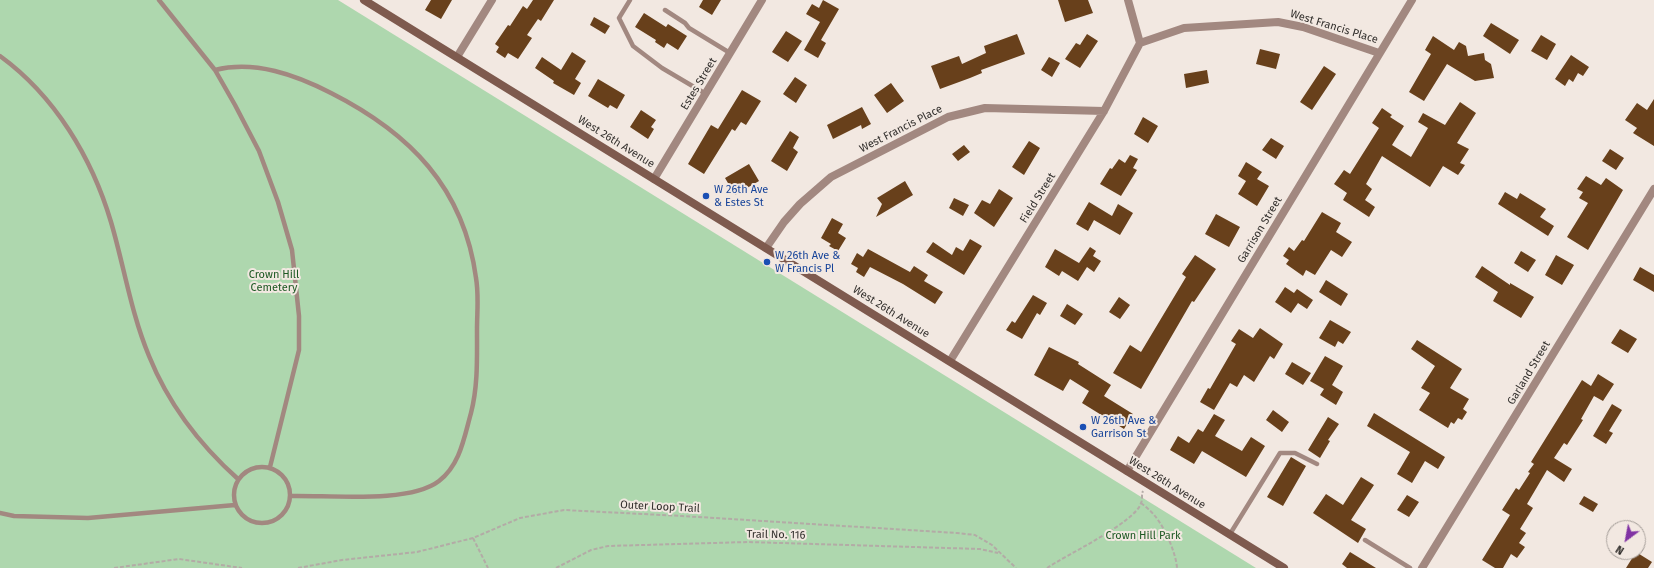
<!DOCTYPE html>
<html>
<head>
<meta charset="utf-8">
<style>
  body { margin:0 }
  #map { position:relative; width:1654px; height:568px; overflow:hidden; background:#f2e8e1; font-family:"Fira Sans",sans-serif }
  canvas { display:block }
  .north { position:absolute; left:1606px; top:520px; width:40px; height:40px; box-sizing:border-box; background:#f2e8e1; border:1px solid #a59e99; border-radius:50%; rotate:212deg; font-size:11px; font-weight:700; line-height:16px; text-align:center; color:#322f2c }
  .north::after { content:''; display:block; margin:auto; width:14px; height:18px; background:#8133a4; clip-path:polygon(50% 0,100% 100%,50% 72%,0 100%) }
</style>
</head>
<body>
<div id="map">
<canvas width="1654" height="568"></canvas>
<div class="north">N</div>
</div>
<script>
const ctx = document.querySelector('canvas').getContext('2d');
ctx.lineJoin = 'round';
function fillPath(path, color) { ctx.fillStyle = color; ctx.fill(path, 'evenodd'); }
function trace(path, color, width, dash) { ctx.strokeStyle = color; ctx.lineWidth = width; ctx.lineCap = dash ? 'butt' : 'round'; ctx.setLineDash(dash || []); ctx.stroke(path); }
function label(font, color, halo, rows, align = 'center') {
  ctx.font = font + ' "Fira Sans",sans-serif'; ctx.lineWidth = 4; ctx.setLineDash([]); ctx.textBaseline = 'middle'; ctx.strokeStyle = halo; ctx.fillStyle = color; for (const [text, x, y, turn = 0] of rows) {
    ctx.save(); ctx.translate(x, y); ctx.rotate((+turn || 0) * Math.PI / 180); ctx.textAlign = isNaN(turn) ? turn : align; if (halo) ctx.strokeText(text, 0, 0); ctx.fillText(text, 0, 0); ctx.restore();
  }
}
const green = new Path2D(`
  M0 0H338L1256 568H0Z`);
const building = new Path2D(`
  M431 0H452L441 19 425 10Z
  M533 0H554L541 21 538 19 527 35 532 38 518 59 508 53 505 58 496 52 499 47 495 44 508 25 510 26 523 6 527 9Z
  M703 0H721L712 15 699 7Z
  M823 0 839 9 821 40 826 43 818 58 804 50 820 22 806 14 812 4 819 8Z
  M1058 0H1088L1093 13 1065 22Z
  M644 13 666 27 668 24 687 36 678 50 667 43 664 48 655 42 656 40 635 27Z
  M594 17 610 26 605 34 590 25Z
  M1491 23 1519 40 1510 54 1483 36Z
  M786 31 802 41 788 62 772 52Z
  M1017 34 1025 54 981 70 982 73 970 78 940 89 931 66 959 56 962 64 986 53 984 46Z
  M1087 34 1098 41 1080 68 1065 59 1076 43 1080 45Z
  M1541 35 1556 44 1547 60 1531 51Z
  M1433 36 1454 50 1459 42 1466 46 1468 56 1484 53 1485 60 1491 64 1494 78 1475 81 1447 64 1424 101 1409 92 1431 54 1425 50Z
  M1260 49 1280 54 1276 69 1256 64Z
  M572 52 586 61 575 79 581 83 574 95 553 83 554 81 535 68 542 57 561 70Z
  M1571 55 1589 67 1583 76 1578 73 1573 82 1569 79 1565 86 1555 79Z
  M1049 57 1060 63 1052 77 1041 70Z
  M1324 66 1336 74 1312 110 1300 102Z
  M1207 70 1209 83 1186 88 1184 74Z
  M795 77 807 85 796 103 783 94Z
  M598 79 625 95 617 109 610 105 608 108 588 96Z
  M891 83 904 101 887 113 874 95Z
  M742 90 761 101 746 125 741 122 735 131 732 129 704 174 688 164 711 125 718 129Z
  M1654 99V146L1633 133 1637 128 1625 120 1637 103 1647 110Z
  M1460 102 1476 113 1457 143 1469 149 1460 163 1465 165 1458 175 1443 166 1430 187 1382 156 1366 184 1372 189 1365 200 1375 207 1369 217 1343 200 1347 193 1334 184 1344 170 1350 174 1379 128 1372 123 1382 108 1392 115 1390 117 1404 126 1392 145 1411 157 1428 128 1418 122 1423 113 1445 125Z
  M862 107 871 124 862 129 861 125 833 139 827 125Z
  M641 110 656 120 651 127 654 129 648 139 630 127Z
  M1143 117 1158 126 1148 143 1134 134Z
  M790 131 799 137 793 148 798 152 787 171 771 161Z
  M1271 138 1284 146 1276 159 1262 150Z
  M1029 141 1040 148 1024 175 1012 167Z
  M964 145 970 152 958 161 952 154Z
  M1610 149 1624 158 1616 170 1602 161Z
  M1130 155 1138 159 1133 168 1137 170 1121 196 1100 184 1110 168 1112 169 1119 159 1125 163Z
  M1246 162 1262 172 1257 179 1269 186 1257 206 1238 194 1246 181 1238 176Z
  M749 164 759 181 735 195 725 178Z
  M1586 176 1601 185 1606 178 1623 190 1588 250 1567 237 1588 203 1579 198 1583 192 1577 189Z
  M905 181 913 195 876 217 882 204 877 198Z
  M999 189 1013 198 994 227 974 213 982 200 990 204Z
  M1505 192 1517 199 1520 193 1546 209 1540 217 1554 226 1548 236 1498 204Z
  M954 198 969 205 963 216 949 208Z
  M1089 202 1112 216 1118 204 1133 213 1120 235 1094 220 1088 231 1076 224Z
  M1322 212 1341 223 1336 232 1352 242 1342 257 1331 250 1315 275 1306 270 1303 276 1286 264 1289 260 1283 256 1289 247 1294 251 1302 240 1304 241Z
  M1216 214 1240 227 1229 247 1205 234Z
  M832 218 843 224 838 233 846 238 838 251 829 246 831 244 821 238Z
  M970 239 982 246 964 275 926 252 933 242 952 255 956 247 963 251Z
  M1090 247 1096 251 1093 256 1101 261 1094 272 1087 267 1078 281 1062 271 1059 276 1045 267 1055 249 1079 263Z
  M868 249 910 272 914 266 928 275 924 281 943 292 935 304 903 284 870 267 864 277 856 272 858 268 851 264 857 253 863 257Z
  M1521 251 1536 260 1528 272 1514 263Z
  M1195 255 1216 269 1194 302 1192 301 1141 389 1113 373 1130 345 1141 352 1186 277 1182 274Z
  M1556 255 1574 265 1562 285 1545 275Z
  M1482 266 1510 285V283L1534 297 1521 318 1493 301 1498 292 1475 277Z
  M1640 267 1654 275V292L1633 280Z
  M1326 280 1348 294 1341 306 1319 292Z
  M1285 287 1294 293 1297 289 1313 300 1307 309 1298 303 1291 313 1275 302Z
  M1033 295 1047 303 1040 315 1037 313 1022 339 1006 330 1012 321 1015 323Z
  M1119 297 1130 305 1120 319 1109 312Z
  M1067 304 1083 314 1075 325 1060 316Z
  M1330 320 1351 332 1343 344 1338 341 1335 347 1319 338Z
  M1260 328 1283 344 1274 359 1270 356 1254 382 1244 375 1237 387 1230 383 1214 410 1200 402 1208 388 1210 389 1236 344 1231 341 1239 329 1253 338Z
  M1620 329 1637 339 1628 353 1611 343Z
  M1417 340 1462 369 1450 388 1469 399 1463 409 1467 412 1462 420 1458 418 1454 424 1451 422 1448 428 1419 410 1430 393 1421 388 1435 366 1411 349Z
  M1049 347 1079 362 1078 364 1111 385 1104 396 1133 414 1124 429 1082 403 1089 391 1070 379 1063 391 1034 375Z
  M1325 356 1343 366 1332 385 1343 392 1336 405 1320 395 1324 389 1310 381Z
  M1292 362 1311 373 1303 385 1285 374Z
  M1598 374 1614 384 1603 401 1594 396 1581 419 1583 420 1567 445 1564 443 1554 458 1572 469 1564 482 1547 470 1527 504 1533 508 1520 529 1526 533 1519 543 1525 547 1517 558 1511 554 1503 568H1495L1482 560 1510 515 1502 510 1516 488 1519 490 1530 473 1528 472 1534 464 1531 462 1582 380 1591 386Z
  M1612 404 1622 410 1609 431 1613 433 1606 444 1593 436Z
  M1273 410 1289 422 1282 432 1266 420Z
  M1374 413 1445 457 1438 469 1425 461 1412 483 1397 474 1410 452 1367 426Z
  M1214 414 1225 420 1215 436 1242 451 1251 437 1265 446 1246 477 1202 451 1194 464 1170 450 1178 436 1189 443 1198 429 1203 432Z
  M1328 417 1339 424 1328 440 1330 441 1320 458 1308 450Z
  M1291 457 1306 466 1283 506 1267 497Z
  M1361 477 1374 485 1351 520 1366 529 1358 543 1313 513 1326 494 1343 505Z
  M1407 495 1419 502 1409 517 1397 510Z
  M1584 496 1598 504 1593 512 1579 504Z
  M1350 552 1376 568H1347L1342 564Z
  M1636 552 1652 562 1648 568H1626Z`);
const path = new Path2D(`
  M1141 503C1146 507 1151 511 1155 516 1165 528 1176 553 1177 568
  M473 538 488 568
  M114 568 179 559 242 568
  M298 568 342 560 417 552 473 538 520 518 564 510 682 516 957 533 975 535 992 545 1016 568
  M556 568 591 550 608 546 748 542 980 549 998 553
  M1047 568C1066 555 1136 522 1141 503 1143 499 1141 495 1143 491`);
const lane = new Path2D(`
  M159 0 215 70 235 105 259 151 278 202 292 250 299 316V350L270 467
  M630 0 619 18 633 46 662 68 706 94
  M665 10 685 23 689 28 730 53
  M0 56C55 96 92 158 111 222 124 266 131 313 149 356 168 403 200 445 238 479
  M215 70C255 60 296 75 331 93 410 133 464 188 476 278 479 295 477 312 477 330 477 358 478 386 471 413 464 438 460 465 439 481 409 504 329 495 291 496
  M234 495a28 28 0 1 1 56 0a28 28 0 1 1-56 0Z
  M0 513 14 516 88 518 235 505
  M1230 534 1280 453H1295L1317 464
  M1365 540 1410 568`);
const street = new Path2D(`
  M1128 0 1140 43
  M1140 43 1184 28 1278 22 1303 27 1379 53
  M457 57 492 0
  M654 179 762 0
  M766 248 784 222 800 204 831 177 948 117 985 108 1104 111
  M950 361 1104 111 1140 43
  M1127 471 1412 0
  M1422 568 1654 189`);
const secondary = new Path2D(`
  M364 0 1284 568`);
const markers = [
  [706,196,4,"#1a4fb4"],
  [767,262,4,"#1a4fb4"],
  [1083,427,4,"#1a4fb4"]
];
const streetNames = [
  ["West Francis Place",1334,27,17],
  ["Estes Street",699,84,-59],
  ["West Francis Place",901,129,-27],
  ["West 26th Avenue",616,142,32],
  ["Field Street",1038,198,-58],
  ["Garrison Street",1260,230,-59],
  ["West 26th Avenue",891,312,32],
  ["Garland Street",1529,373,-59],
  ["West 26th Avenue",1167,483,32],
  ["Outer Loop Trail",660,507,3],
  ["Trail No. 116",776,535,1]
];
const transitNames = [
  ["W 26th Ave",714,190],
  ["& Estes St",714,203],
  ["W 26th Ave &",775,256],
  ["W Francis Pl",775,269],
  ["W 26th Ave &",1091,421],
  ["Garrison St",1091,434]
];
const parkNames = [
  ["Crown Hill",274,275],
  ["Cemetery",274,288],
  ["Crown Hill Park",1143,536]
];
fillPath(green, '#aed7ae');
fillPath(building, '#68401b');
trace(path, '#b3aba6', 2, [4, 2]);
trace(lane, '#a28880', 4.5);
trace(street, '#a28880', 8);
trace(secondary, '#7e5a4e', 8);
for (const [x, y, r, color] of markers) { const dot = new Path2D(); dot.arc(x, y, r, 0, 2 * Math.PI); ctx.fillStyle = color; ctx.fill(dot); trace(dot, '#f2e8e1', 1.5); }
label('11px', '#322f2c', '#f2e8e1', streetNames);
label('11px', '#164399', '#f2e8e1', transitNames, 'left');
label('11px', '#1d5923', '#f2e8e1', parkNames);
</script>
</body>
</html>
